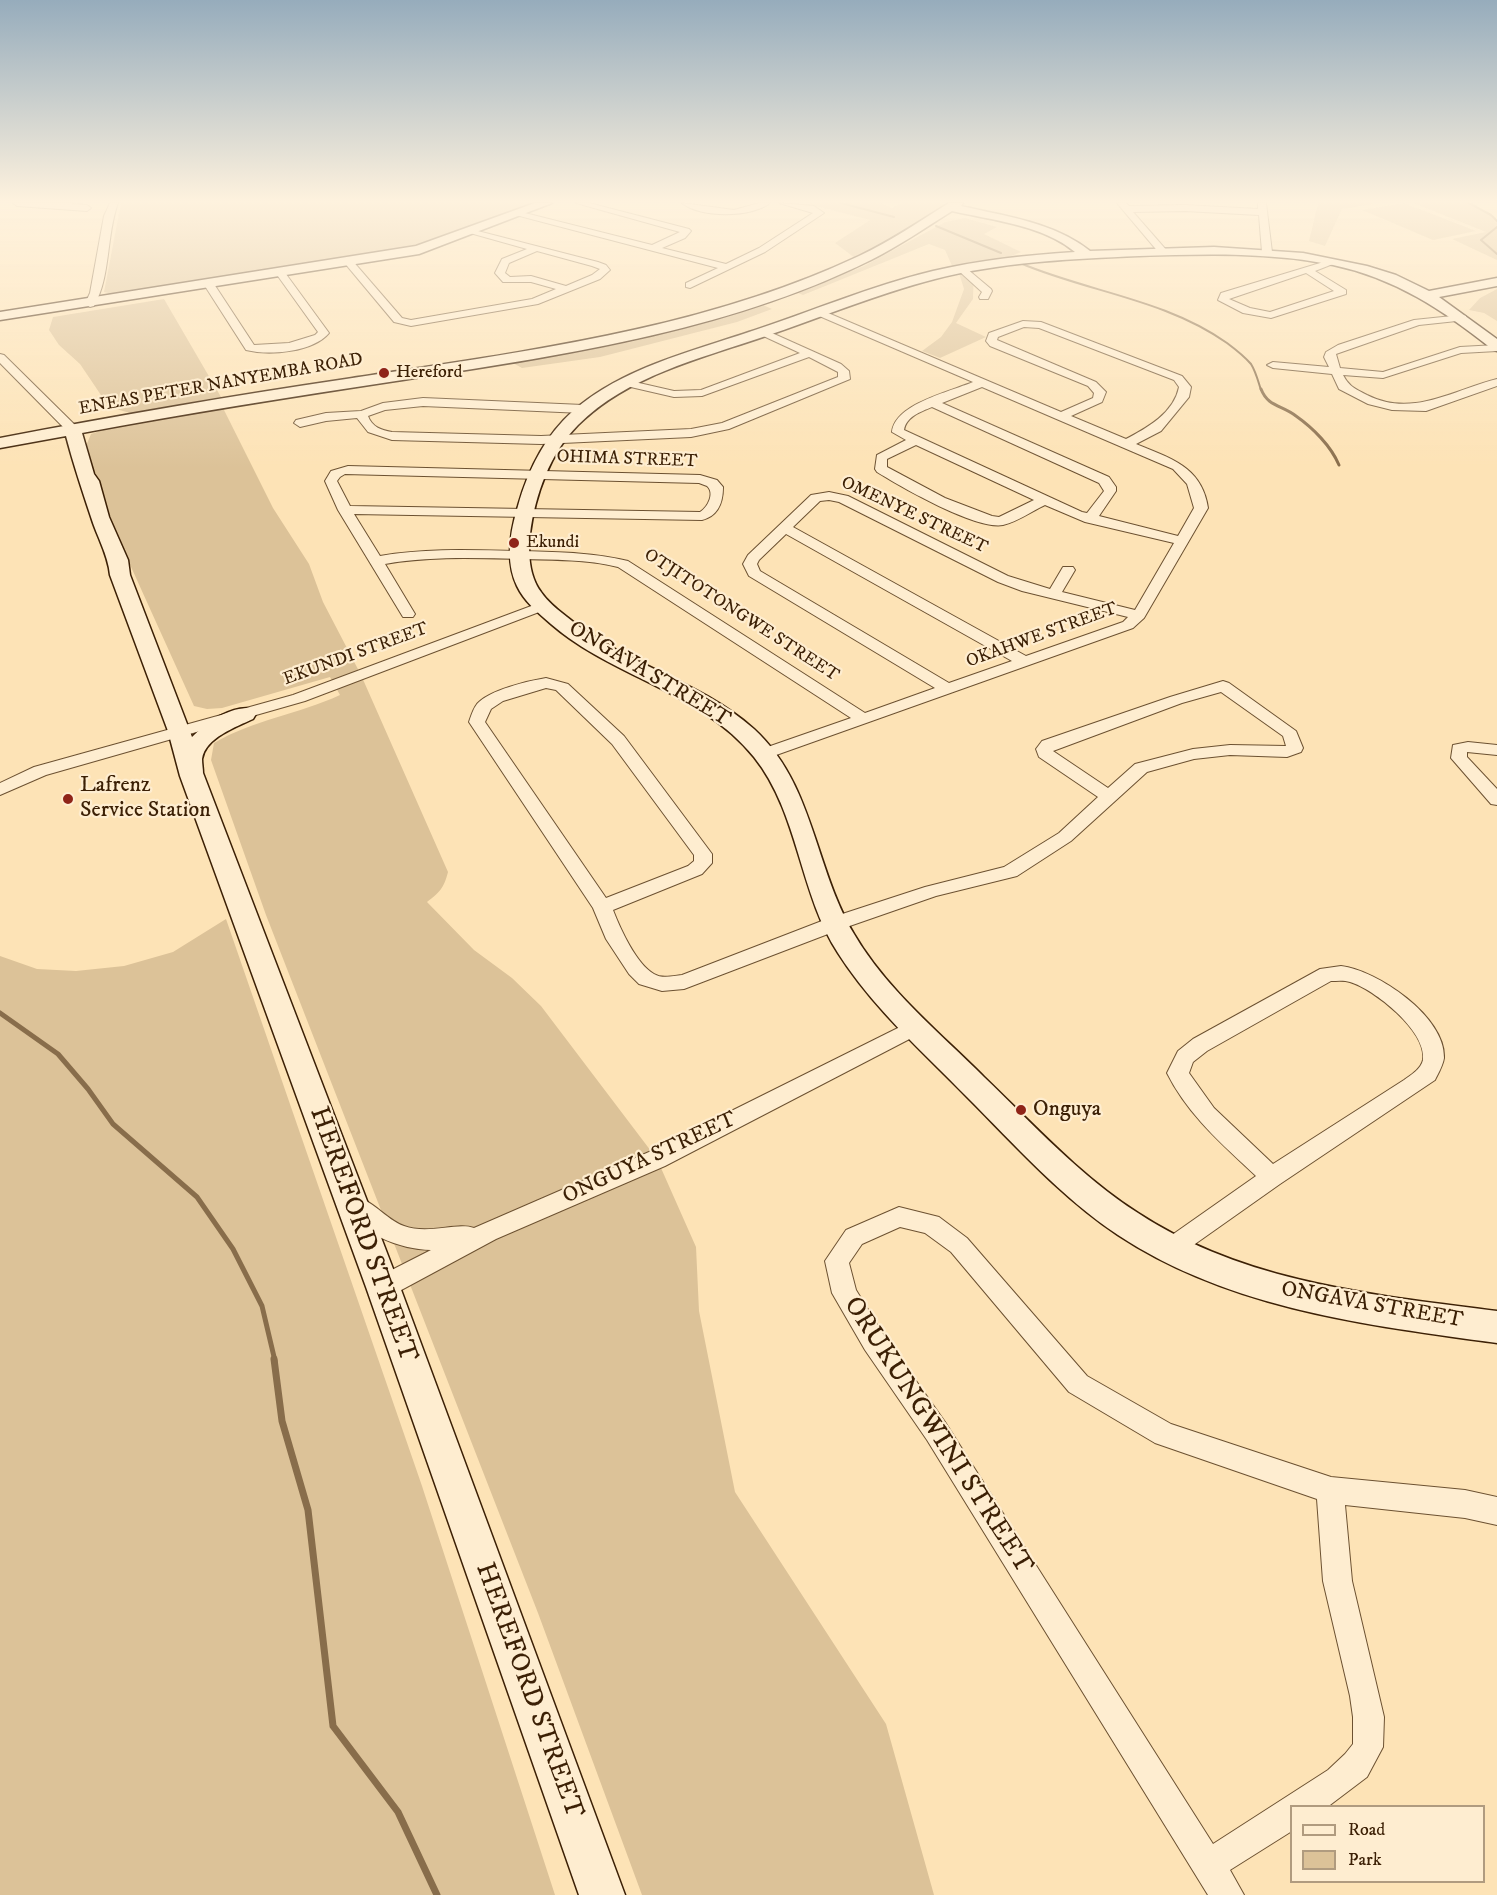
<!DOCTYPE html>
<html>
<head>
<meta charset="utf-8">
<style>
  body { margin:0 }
  #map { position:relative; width:1497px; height:1895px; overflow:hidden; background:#fde3b6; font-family:"IM FELL DW Pica",serif }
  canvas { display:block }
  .legend { position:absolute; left:1290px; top:1805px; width:195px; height:78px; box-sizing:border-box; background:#feedd0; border:2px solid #b09b7f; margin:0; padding:8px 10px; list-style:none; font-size:18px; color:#3c2005 }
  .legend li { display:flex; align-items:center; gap:12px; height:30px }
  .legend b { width:30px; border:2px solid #b09b7f }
</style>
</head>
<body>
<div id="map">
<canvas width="1497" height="1895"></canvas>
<ul class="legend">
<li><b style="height:8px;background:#feedd0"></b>Road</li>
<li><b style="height:16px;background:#dcc298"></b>Park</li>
</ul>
</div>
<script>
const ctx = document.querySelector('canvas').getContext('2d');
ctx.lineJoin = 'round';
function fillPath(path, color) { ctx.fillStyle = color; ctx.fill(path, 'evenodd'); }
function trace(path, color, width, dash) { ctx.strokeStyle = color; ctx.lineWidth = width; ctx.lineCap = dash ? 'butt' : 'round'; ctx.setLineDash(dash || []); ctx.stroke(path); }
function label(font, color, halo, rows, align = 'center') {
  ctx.font = font + ' "IM FELL DW Pica",serif'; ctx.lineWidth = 4.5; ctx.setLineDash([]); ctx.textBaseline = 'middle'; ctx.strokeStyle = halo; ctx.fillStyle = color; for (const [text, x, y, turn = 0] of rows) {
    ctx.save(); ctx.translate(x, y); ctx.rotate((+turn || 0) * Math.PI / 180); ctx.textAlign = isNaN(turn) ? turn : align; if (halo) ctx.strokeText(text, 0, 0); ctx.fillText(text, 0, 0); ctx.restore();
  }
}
const green = new Path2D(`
  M121 203H535L445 238 410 247 112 294 104 292Z
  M810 203H881L892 208 901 203H943L947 205 901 234 855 258 835 243 870 220 808 204Z
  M1318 203H1378L1342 209 1325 246 1309 241Z
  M1404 203 1476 231 1433 240 1362 210Z
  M1413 203H1469L1495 217 1497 221V260L1452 239 1486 232Z
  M965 218 997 227 984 234 1021 252 1009 257 953 268 945 250 929 244 803 295 798 293 864 266 945 222Z
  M974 270 973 299 956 323 986 337 940 358 922 351 941 337 952 322 964 289 959 273Z
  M1497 289V321L1484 313 1469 310 1480 298Z
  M164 299 221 397 130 413 109 407 80 364 59 345 49 330 53 317Z
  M763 305 772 309 737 322 600 357 522 368 513 363 631 342Z
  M222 406 273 508 309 564 323 602 361 675 448 872C444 888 439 893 427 902L474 950 512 978 541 1006 657 1159 696 1247 699 1311 735 1492 886 1724 934 1895H642L538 1613 266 915 211 760 214 743C253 720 299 714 340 695L330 677 222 708 207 709 194 706 108 516 86 446 91 434 115 426Z
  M226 919 422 1486 555 1895H0V956L37 969 76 971 124 966 173 952Z`);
const streamFar3 = new Path2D(`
  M841 203 894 217
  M1469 203 1491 215 1497 221
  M936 226 1001 253
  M1497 227 1481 240 1497 254
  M1020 263C1088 292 1165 299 1227 343 1235 349 1244 356 1251 364 1256 372 1258 381 1261 390`);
const streamFar2 = new Path2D(`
  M1261 389C1268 407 1282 405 1296 416 1313 428 1331 446 1339 465`);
const streamFar1 = new Path2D(`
  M0 1013 58 1054 88 1089 113 1124 197 1197 233 1249 262 1306 275 1361`);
const stream = new Path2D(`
  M274 1359 282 1421 308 1510 333 1726 398 1812 437 1895`);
const street = new Path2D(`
  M13 203H73L72 204 87 205 91 208 87 211 17 206Z
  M110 203H118C106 236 111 276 94 306L90 307 85 304 90 293 104 216Z
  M576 203H589L689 229 691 231 685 238 662 248 726 264 759 248 813 213 779 203 814 206 824 213 765 252 690 288 686 287V283L718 268 512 214 517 211 652 245 680 232Z
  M682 203 734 210 759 203H770C750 218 701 218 682 203Z
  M1117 203H1126L1129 206 1185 205 1258 209V203H1266L1272 252 1267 255 1262 252 1259 215 1185 211 1133 212 1168 252 1160 254Z
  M470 229 598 262 606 265 610 270 600 279 538 304 411 326 394 322 343 261 351 259 402 318 411 320 532 299 556 289 531 282H503L495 273 502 259 527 249 470 233ZM537 251 592 266 600 269 592 275 566 286 531 276 510 277 505 273 509 263Z
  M1330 260 1338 262 1315 271 1346 290V294L1271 318 1243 313 1218 300 1221 293ZM1306 273 1334 291 1270 312 1250 308 1229 299Z
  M960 268H966L991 289 992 291 988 299H980L979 297 982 292 960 272Z
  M280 269 283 270 329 333C313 352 270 356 246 350L203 283 212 281 254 345 289 343 315 335 318 332 275 272Z
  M821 310 1061 412 1093 398 1094 393 1088 386 990 346 986 341 989 333 1023 321 1041 322 1182 376 1191 387 1189 397 1161 431 1136 444C1169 458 1202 466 1208 508L1144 618 1133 628 765 759 757 754 759 750 851 718 618 567C587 559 554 560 522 559 476 558 430 556 385 564L415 614 413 617H403L338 510 325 481 331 471 348 466 700 475 717 480 723 487C723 503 718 516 702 520L354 514 380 556C426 548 472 550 518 551 555 552 591 552 628 561L865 713 935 688 749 576 743 564 748 555 811 495 829 492 848 496 1008 576 1050 589 1063 567H1073L1075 570 1062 592 1135 610 1174 543 1085 522 1045 505C1032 511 1017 522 1003 525 976 530 901 487 877 472L875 469 877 455 906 440 892 432C895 404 949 392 973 382L817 315 816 313ZM1024 327 1039 328 1174 380 1179 387C1174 413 1147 428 1126 439L1071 416 1102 402 1106 392 1096 382 997 340 998 337ZM982 387 1173 469 1187 484 1194 508 1178 536 1099 516 1116 491V487L1109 477 942 403ZM932 407 1099 483 1104 491 1087 513 1082 512 904 430C906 417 920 412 932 407ZM916 445 1034 500 999 517 992 516 945 498 887 467V459ZM345 474 699 483 707 486C715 493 708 507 700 512L350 506 337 481 340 477ZM829 500 839 502 998 582 1022 591 1128 617 1123 622 1026 656 793 527 820 501ZM786 534 1012 661 949 683 760 571 757 564 759 560Z
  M1462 315 1466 316V320L1419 325 1336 354 1340 368 1383 372 1460 347 1497 345V351L1461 353 1383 378 1343 375C1349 387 1356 389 1367 395 1412 418 1453 390 1497 379V386L1426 411 1392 410 1368 404 1339 389 1332 374 1273 368 1267 365 1273 362 1329 367 1324 357 1326 352 1338 345 1414 320Z
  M763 329 841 364 849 371 850 379 729 429 691 437 541 444 392 440 368 432 357 418 326 421 300 427 294 423 296 420 326 413 361 411 383 403 423 398 583 405 589 409 583 413 423 406 385 410 368 416C372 427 381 430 392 432L541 436 691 429 722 423 838 377V372L809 357 702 396 674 397 622 385 620 383 626 380 674 391 701 390 800 353 759 334 758 332Z
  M0 354 4 355 77 427V433H69L0 363Z
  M542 602 549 606 547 609 305 701 46 775 0 795V783L34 767 293 695Z
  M546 678 568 684 624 736 712 854V863L702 874 613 910C620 928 636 964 654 974 662 979 673 976 682 975L827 919 925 887 1004 867 1059 833 1098 797 1039 757 1036 749 1042 741 1170 697 1223 681 1229 683 1296 731 1303 748 1301 752 1287 757 1230 755 1194 759 1147 772 1071 841 1017 876 936 896 841 929 684 989 662 991 639 984 629 974 606 939 593 908 469 722C471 716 473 709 477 704 489 690 528 681 546 678ZM546 688 556 690 612 744 694 855V861L688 866 606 898 485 722 491 709 503 701ZM1221 692 1283 736 1286 746 1230 745 1193 749 1135 764 1108 788 1053 751 1182 703Z
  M1468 742 1497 745V755L1467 752V757L1497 789V805L1491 804 1451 758 1453 745Z
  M1341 966C1377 970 1446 1017 1444 1058 1443 1065 1438 1074 1435 1080L1280 1184 1178 1256 1170 1259 1162 1256 1158 1249 1162 1242 1256 1176C1222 1144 1188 1115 1167 1073L1178 1051 1193 1039 1320 969ZM1331 981C1337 981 1344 980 1350 982 1374 989 1427 1031 1423 1060 1421 1069 1411 1075 1404 1080L1273 1164 1214 1108 1189 1073 1193 1062 1207 1051Z
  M916 1019 923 1022 926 1027 923 1032 665 1166 496 1239 392 1295 383 1298 374 1295 371 1287 374 1279 431 1250C400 1249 359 1234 344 1205L348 1198C367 1192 384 1219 404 1226 428 1235 457 1222 474 1228L649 1152Z
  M899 1207 939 1217 967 1238 1087 1376 1171 1424 1331 1477 1465 1490 1497 1497V1525L1465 1518 1345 1505 1352 1581 1384 1717 1383 1747 1367 1777 1330 1805 1292 1806V1831L1230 1870 1244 1895H1208L927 1440 865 1350 832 1293 825 1261 846 1230ZM900 1227 925 1233 951 1252 1069 1392 1155 1443 1317 1499 1323 1581 1350 1696 1353 1717V1744L1345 1754 1328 1770 1213 1844 945 1422 883 1334 856 1290 849 1263 862 1244Z`);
const secondary = new Path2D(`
  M535 203H552L419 254 0 320V312L416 246Z
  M949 203H963L961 206C1004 216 1054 222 1090 251L1214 247 1303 253 1367 266 1396 275 1429 291 1497 278V286L1439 297 1497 339V351L1492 349C1443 310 1395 278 1333 265 1269 252 1204 254 1139 256 1071 259 1001 262 935 279 876 294 820 318 763 337 699 359 627 376 578 425 550 453 535 495 530 534 528 553 529 576 541 592 548 602 558 610 567 617 623 664 699 680 754 729 814 784 814 867 854 934 886 989 939 1032 984 1077 1033 1124 1080 1176 1138 1213 1245 1283 1373 1295 1497 1311V1343C1366 1325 1230 1309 1118 1235 1061 1197 1015 1145 967 1097 922 1051 873 1008 838 953 799 893 799 813 754 757 702 692 612 677 551 624 538 613 524 601 517 586 505 561 510 532 518 506 528 470 545 436 573 411 622 368 690 352 749 332 810 312 871 286 933 271 980 260 1027 255 1075 252 1043 225 991 220 952 211 925 228 899 246 871 260 724 333 556 356 396 381 291 397 187 413 82 433L94 474 99 481 109 517 128 560 130 575 192 737C206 723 233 704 253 709L256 714 253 719C236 727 205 738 202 759 202 764 203 769 203 773L400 1287 625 1895H579L366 1287 180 776 168 731 110 575C108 554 97 537 91 517 82 490 73 463 66 436L0 448V438C115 416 231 396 346 379 520 352 699 331 859 256 891 241 920 221 949 203Z`);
const markers = [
  [384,373,6,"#8f2418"],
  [514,543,6,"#8f2418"],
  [68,799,6,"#8f2418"],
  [1021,1110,6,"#8f2418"]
];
const farPoinames = [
  ["Hereford",396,373],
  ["Ekundi",526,543]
];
const farStreetnames = [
  ["ENEAS PETER NANYEMBA ROAD",221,385,-10],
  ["OHIMA STREET",627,460,2],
  ["OMENYE STREET",914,516,25],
  ["OTJITOTONGWE STREET",741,616,33],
  ["OKAHWE STREET",1042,636,-20],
  ["EKUNDI STREET",356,655,-20]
];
const streetNames = [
  ["ONGAVA STREET",649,675,31],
  ["ONGUYA STREET",650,1159,-25],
  ["ONGAVA STREET",1372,1306,10]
];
const poiNames = [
  ["Lafrenz",80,786],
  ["Service Station",80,811],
  ["Onguya",1033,1110]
];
const nearStreetnames = [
  ["HEREFORD STREET",362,1235,70],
  ["ORUKUNGWINI STREET",937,1436,57],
  ["HEREFORD STREET",528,1691,70]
];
fillPath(green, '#dcc298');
trace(streamFar3, '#886d4b', 2);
trace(streamFar2, '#886d4b', 3);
trace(streamFar1, '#886d4b', 5);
trace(stream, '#886d4b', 7);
trace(street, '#6c5131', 2);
trace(secondary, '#3c2005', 3);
fillPath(street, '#feedd0');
fillPath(secondary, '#feedd0');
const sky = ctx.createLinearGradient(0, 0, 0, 468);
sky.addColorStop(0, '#96acbc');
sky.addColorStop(0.43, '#fef2de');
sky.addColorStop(1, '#fef2de00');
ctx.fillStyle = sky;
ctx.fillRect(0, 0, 1497, 468);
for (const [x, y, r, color] of markers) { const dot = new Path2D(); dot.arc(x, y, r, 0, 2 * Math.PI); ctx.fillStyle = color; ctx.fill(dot); trace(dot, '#feedd0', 2); }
label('18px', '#3c2005', '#feedd0', farPoinames, 'left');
label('18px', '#3c2005', '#feedd0', farStreetnames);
label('22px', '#3c2005', '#feedd0', streetNames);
label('22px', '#3c2005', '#feedd0', poiNames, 'left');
label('27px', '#3c2005', '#feedd0', nearStreetnames);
</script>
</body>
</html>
